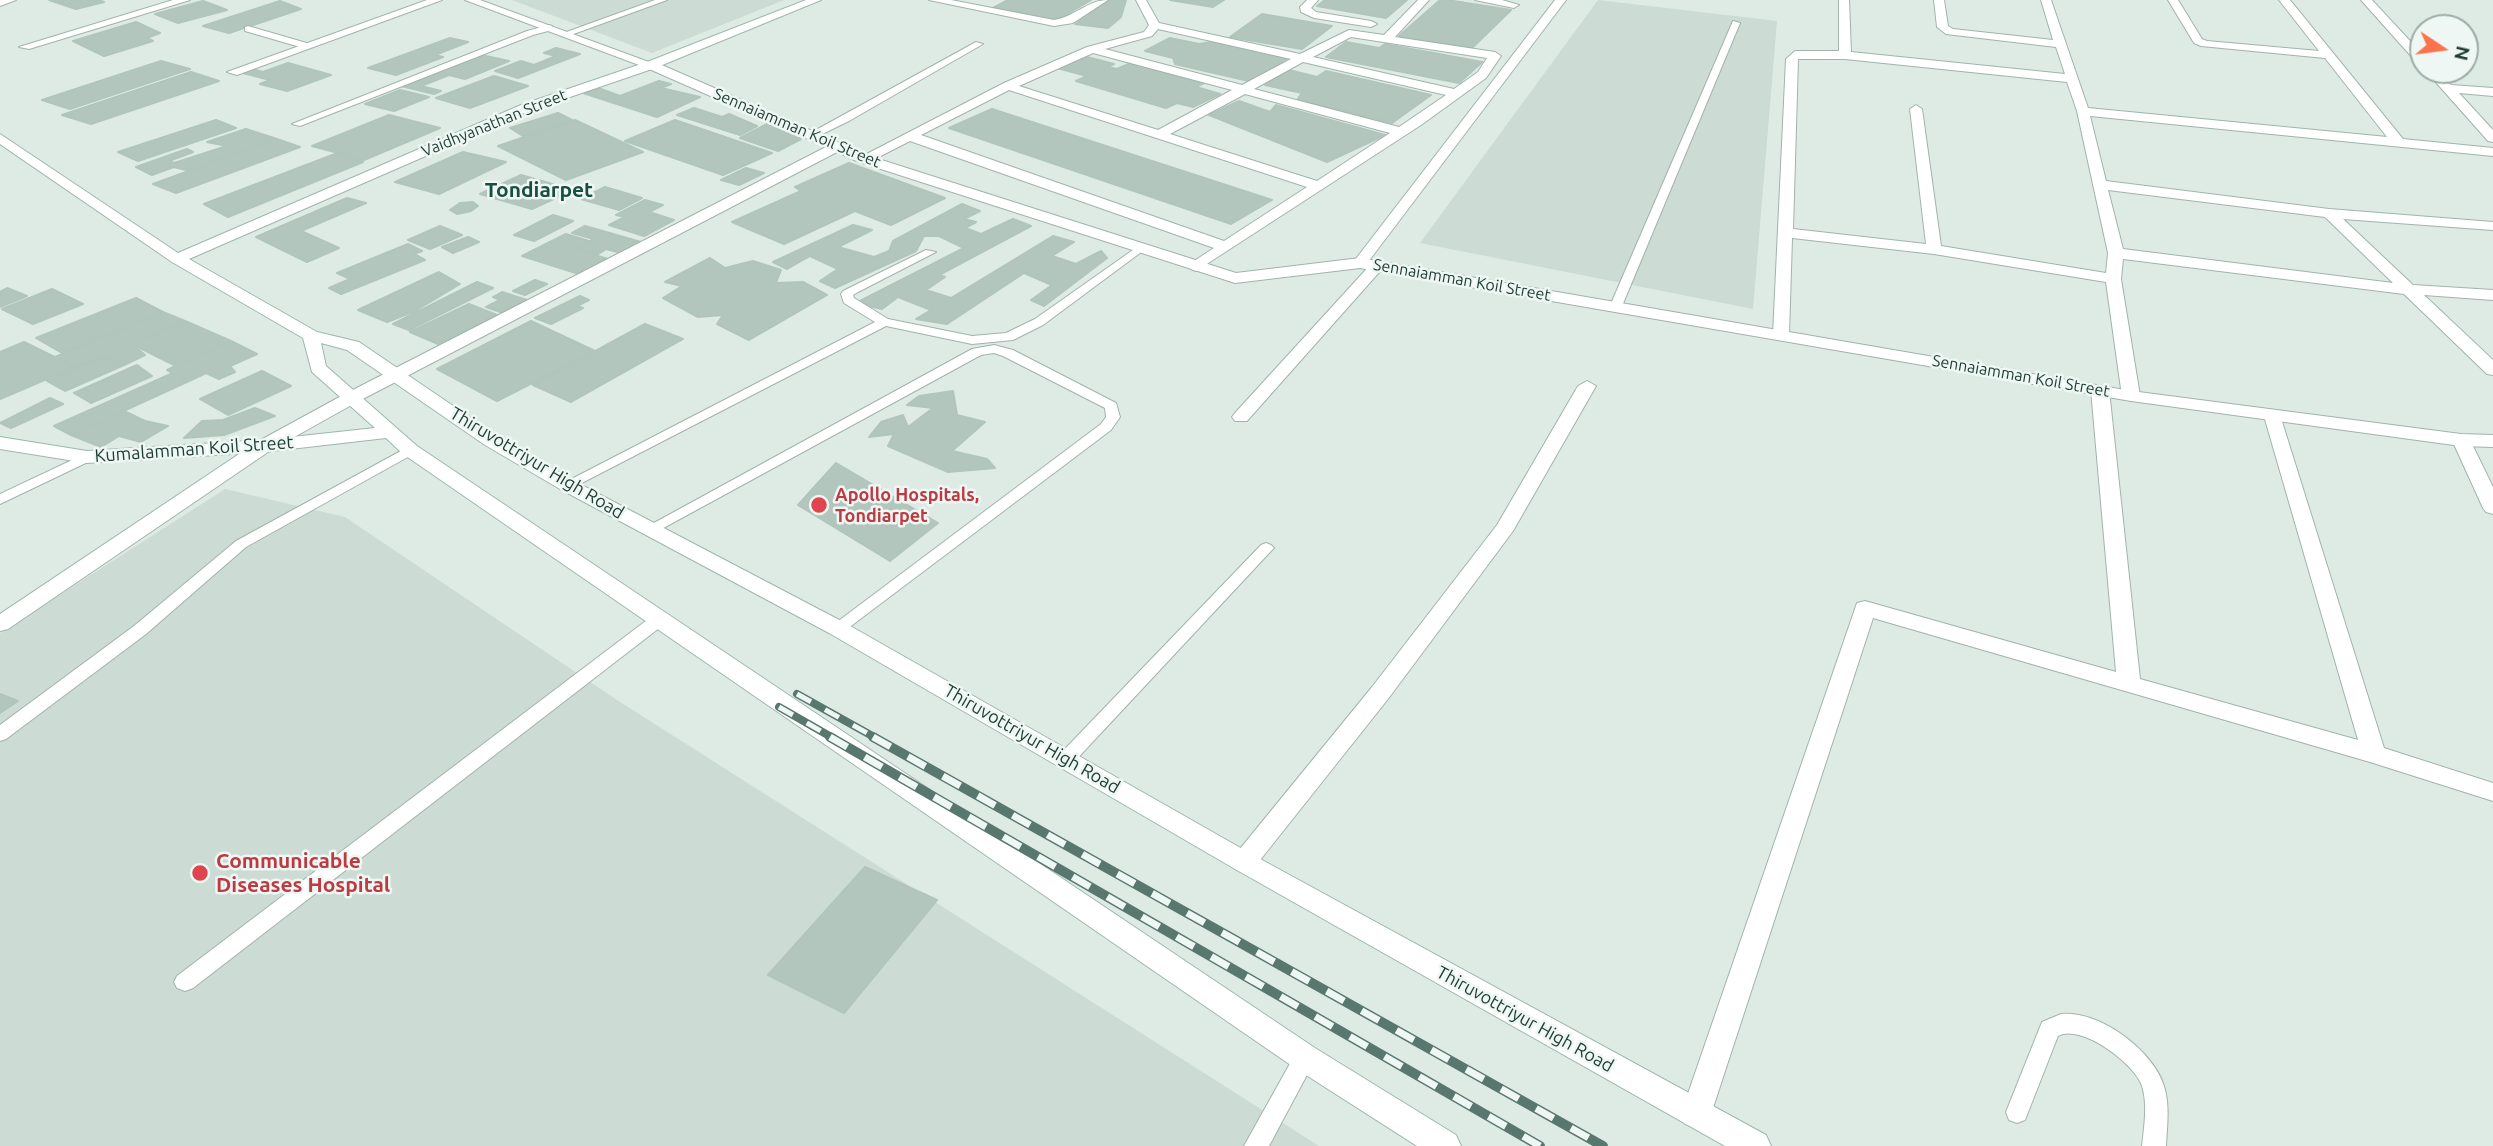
<!DOCTYPE html>
<html>
<head>
<meta charset="utf-8">
<style>
  body { margin:0 }
  #map { position:relative; width:2493px; height:1146px; overflow:hidden; background:#deebe5; font-family:Ubuntu,sans-serif }
  canvas { display:block }
  .north { position:absolute; left:2409px; top:14px; width:70px; height:70px; box-sizing:border-box; background:#eef7f3; border:2px solid #9baca6; border-radius:50%; rotate:103deg; font-size:19px; font-weight:700; line-height:28px; text-align:center; color:#1e3c33 }
  .north::after { content:''; display:block; margin:auto; width:24px; height:32px; background:#fc734b; clip-path:polygon(50% 0,100% 100%,50% 72%,0 100%) }
</style>
</head>
<body>
<div id="map">
<canvas width="2493" height="1146"></canvas>
<div class="north">N</div>
</div>
<script>
const ctx = document.querySelector('canvas').getContext('2d');
ctx.lineJoin = 'round';
function fillPath(path, color) { ctx.fillStyle = color; ctx.fill(path, 'evenodd'); }
function trace(path, color, width, dash) { ctx.strokeStyle = color; ctx.lineWidth = width; ctx.lineCap = dash ? 'butt' : 'round'; ctx.setLineDash(dash || []); ctx.stroke(path); }
function label(font, color, halo, rows, align = 'center') {
  ctx.font = font + ' Ubuntu,sans-serif'; ctx.lineWidth = 5; ctx.setLineDash([]); ctx.textBaseline = 'middle'; ctx.strokeStyle = halo; ctx.fillStyle = color; for (const [text, x, y, turn = 0] of rows) {
    ctx.save(); ctx.translate(x, y); ctx.rotate((+turn || 0) * Math.PI / 180); ctx.textAlign = isNaN(turn) ? turn : align; if (halo) ctx.strokeText(text, 0, 0); ctx.fillText(text, 0, 0); ctx.restore();
  }
}
const built = new Path2D(`
  M512 0H784L652 53Z
  M1598 0 1777 21 1753 309 1420 243Z
  M225 489 345 517 617 700 1319 1146H0V633Z`);
const building = new Path2D(`
  M49 0H99L104 2 76 9Z
  M1008 0H1091L1057 20 993 8Z
  M1109 0H1126L1121 17 1108 28 1075 24Z
  M1170 0H1224L1213 7Z
  M1325 0H1407L1386 18 1317 6Z
  M1440 0H1447L1511 10 1472 48 1399 36Z
  M203 1 227 10 178 23 155 14Z
  M280 1 301 9 229 33 203 26Z
  M1262 14 1332 26 1302 49 1230 37Z
  M136 22 160 33 147 38 153 41 104 56 73 41Z
  M450 38 468 42 435 55 443 57 396 75 368 68Z
  M1170 38 1199 44 1211 42 1289 57 1253 82 1175 64 1173 58 1145 51Z
  M1346 42 1379 48 1385 44 1482 62 1459 83 1326 57Z
  M556 48 580 54 518 78 495 71 521 61 534 65 556 56 544 53Z
  M481 55 509 61 465 79 449 75 421 86 441 91 434 94 401 86Z
  M1083 56 1114 64 1108 67 1117 69 1131 63 1204 83 1196 87 1220 94 1193 107 1177 103 1166 108 1076 81 1087 76 1057 68Z
  M161 61 190 69 70 109 42 100Z
  M288 63 331 75 287 91 260 84 270 80 243 73 252 69 263 72Z
  M1289 70 1317 77 1326 71 1431 95 1392 123 1297 100 1302 93 1265 85Z
  M191 72 219 81 91 124 62 115Z
  M494 76 528 86 470 108 436 98Z
  M659 81 671 84 661 88 700 97 657 117 583 93 598 88 620 96Z
  M400 90 429 97 394 111 365 104Z
  M1239 101 1270 112 1276 105 1385 135 1327 162 1209 115Z
  M694 108 722 117 729 114 757 126 740 135 677 115Z
  M992 109 1272 200 1231 224 949 128Z
  M558 113 572 120 523 136 510 128Z
  M389 115 440 128 364 160 312 146Z
  M216 120 236 128 138 161 118 152Z
  M575 120 643 152 566 180 498 146Z
  M675 120 772 153 723 175 625 141Z
  M767 124 801 139 778 151 740 138Z
  M246 129 277 139 190 171 174 167 152 175 136 167 187 149 193 152 169 161 174 163 227 146 207 142Z
  M277 139 300 147 176 193 153 184Z
  M463 152 506 162 439 194 395 182Z
  M335 154 363 162 228 217 204 204Z
  M849 163 945 198 891 225 855 211 784 244 732 222 801 191 795 187Z
  M746 168 764 173 739 185 721 180Z
  M521 175 573 190 532 209 480 194Z
  M605 187 642 198 619 210 581 199Z
  M347 198 366 203 301 231 339 248 307 262 256 237Z
  M645 200 663 205 649 212 674 220 644 236 609 225 625 217 616 215Z
  M473 202 478 206 471 211 457 214 450 210 460 203Z
  M962 204 980 211 964 219 976 222 965 228 981 234 1013 219 1031 226 939 275 945 277 926 290 951 298 1053 236 1074 242 1052 256 1076 264 1101 251 1107 258 1044 306 1031 300 1052 285 1024 273 947 324 916 319 931 310 898 297 882 309 856 303 964 248 939 236H924L916 251 835 288 820 281 838 269 810 256 787 269 773 262 853 225 872 230 838 247 874 257 889 251 893 241Z
  M553 215 573 221 534 241 514 235Z
  M440 226 462 235 430 249 408 240Z
  M585 226 641 242 621 253 606 249 597 255 575 249 594 239 572 233Z
  M566 234 589 241 575 249 608 259 579 274 522 256Z
  M468 237 479 242 453 253 442 247Z
  M408 244 422 251 414 254 425 260 341 294 329 288 350 279 337 273Z
  M710 258 725 268 753 261 781 270 776 283 803 282 827 295 749 340 717 324 723 315 698 317 663 298 682 286 665 282Z
  M439 272 460 284 415 311 387 322 358 310Z
  M535 280 547 284 525 295 513 291Z
  M477 282 493 288 409 330 393 324Z
  M7 288 27 296 0 307V292Z
  M52 289 83 304 33 324 2 309Z
  M502 292 527 300 503 313 486 307 500 300 493 297Z
  M580 296 589 300 577 306 583 308 551 324 535 318Z
  M136 298 163 312 62 353 36 338Z
  M469 304 497 315 438 344 410 332Z
  M163 312 185 321 132 344 145 355 124 365 106 356 75 367 55 357Z
  M185 321 231 341 176 366 132 344Z
  M531 321 595 351 497 401 437 369Z
  M645 324 683 339 571 402 533 385Z
  M231 341 257 354 230 366 235 372 219 379 206 373 189 381 167 370Z
  M24 342 75 367 0 399V352Z
  M106 356 124 365 65 391 47 381Z
  M137 365 152 376 91 403 74 393Z
  M262 371 291 386 228 415 200 399Z
  M173 373 189 381 71 435 54 426Z
  M953 391 957 415 985 422 952 451 987 459 995 468 948 472 888 446 894 434 869 437 881 422 903 415 908 427 933 408 907 405 919 396Z
  M50 398 63 404 11 428 0 423Z
  M255 408 275 416 224 435 184 438 202 421 223 420Z
  M124 411 145 421 168 426 141 442 119 436 101 447 71 435Z
  M836 463 938 523 890 561 798 505Z
  M0 694 18 701 0 713Z
  M865 867 937 900 844 1013 768 975Z`);
const service = new Path2D(`
  M655 0H667L568 36 561 34Z
  M1733 21 1740 23 1622 306 1616 310 1612 309 1610 306Z
  M549 25 552 26V30L533 35 300 126 292 124 527 31Z
  M248 26 310 44 311 46 307 49 245 31V27Z
  M976 42 983 44 849 121 814 138 805 136Z
  M1140 245 1144 246V250L1043 325 1013 340 972 344 886 326 572 488H562L560 485 875 322 844 303 841 294 843 291 926 250 936 252 858 292 853 295 854 298 888 319 972 336 1006 333 1035 319Z
  M994 345 1013 350 1116 403 1120 417 1111 430 843 632H831L829 628 1101 424 1106 417 1105 408 1003 356 994 353 981 355 656 532H646L643 529 972 349Z
  M410 446 415 447 417 450 415 453 246 547 146 634 6 739 0 741V725L134 626 236 541Z
  M87 453 94 457 92 460 0 504V494Z
  M1266 543 1271 545 1274 548 1271 551 1073 763 1067 765 1061 763 1058 758 1061 753 1261 545Z
  M661 613 669 618 667 622 193 988 185 991 177 988 174 982 177 976 655 614Z
  M2061 1014C2099 1010 2153 1050 2164 1086 2170 1105 2167 1126 2166 1146H2142C2144 1127 2148 1105 2142 1086 2135 1064 2081 1023 2058 1036L2025 1120 2017 1123 2009 1120 2006 1112 2042 1022Z
  M1305 1048 1313 1051 1316 1058 1269 1146H1244L1297 1051Z`);
const minor = new Path2D(`
  M0 0H16L0 6Z
  M173 0H190L29 49 19 47Z
  M427 0H442L237 75 227 72Z
  M465 0H480L657 65 647 68Z
  M929 0H951L1054 20C1075 17 1087 0 1108 0L1073 23 1054 26Z
  M1136 0H1146L1159 23 1300 54 1349 30 1384 35 1418 0H1429L1395 37 1495 52 1501 56 1486 78 1421 125 1196 271 1191 269 1188 266 1191 263 1214 248 910 141 869 162H859L857 159 1004 83 1087 47 1144 32 1149 25ZM1158 29 1291 59 1242 85 1105 49 1152 36ZM1351 37 1487 58 1478 72 1454 89 1313 57ZM1093 53 1232 90 1158 130 1019 86ZM1303 62 1446 95 1399 127 1254 89ZM1009 90 1307 187 1224 241 921 135ZM1245 94 1390 133 1317 181 1170 134Z
  M1307 0H1318L1311 8 1316 12 1371 21 1377 24 1371 27 1314 18 1301 12 1300 7Z
  M1475 0H1502L1519 5 1514 8Z
  M1555 0H1566L1365 266H1355L1352 263 1355 260Z
  M1839 0H1849L1851 52 2065 74 2056 47 1946 34 1937 27 1934 0H1944L1948 26 1953 29 2053 40 2041 0H2051L2088 108 2387 137 2325 58 2201 46 2194 43 2168 0H2178L2202 39 2207 41 2319 51 2279 0H2290L2403 139 2493 148V156L2090 116 2106 181 2329 209 2493 222V230L2343 219 2413 285 2493 290V300L2424 295 2493 360V375L2487 374 2404 294 2123 259 2121 279 2140 396 2131 401 2122 396 2106 282 1934 254 1792 238 1789 335 1787 339H1775L1773 335 1786 59 1795 51H1839ZM1798 59H1845L2067 82 2077 111 2108 253 2106 273 1941 246 1922 109 1916 105 1910 109 1926 244 1793 229ZM2108 190 2325 217 2393 283 2123 249Z
  M2361 0H2372L2423 55V66L2419 65Z
  M2425 70H2438L2451 85 2493 88V96L2459 93 2493 130V142L2488 141Z
  M1377 261 1382 263 1385 266 1382 269 1247 421H1235L1232 417 1235 413 1372 263Z
  M1587 381 1596 386 1513 531 1388 699 1253 869 1244 872 1235 869 1231 862 1235 855 1372 687 1497 525 1578 386Z
  M2100 385 2109 390 2140 679 2358 740 2264 416 2273 411 2279 412 2384 748 2493 783V801L2370 762 1873 618 1711 1114 1707 1124 1696 1128 1685 1124 1681 1114 1857 603 1865 601 2116 672 2091 390Z
  M2461 434 2470 440 2493 487V514L2486 512 2483 508 2452 440Z
  M264 440 271 442 273 446 271 450 8 629 0 631V614L257 442Z`);
const tertiary = new Path2D(`
  M647 62H655L869 156 1236 273 1360 258 2131 391 2461 434 2493 435V447L2461 446 2131 401 1360 268 1235 283 859 162 837 152 357 402 271 450H257L255 446 257 442 345 394 826 147 647 68Z`);
const secondary = new Path2D(`
  M806 0H821L655 68 529 111 189 259 317 332 359 342 499 437 574 481 845 623 1253 855 1766 1135 1771 1146H1725L1235 869 829 633 560 489 485 445 347 350 321 343 326 366 417 446 1315 1048 1456 1135 1461 1146H1417L1295 1068 403 454 386 438 264 452 87 463 0 449V437L87 451 264 440 375 428 312 372 303 338 172 262 0 144V134L178 253 521 105 647 62Z`);
const railFar1 = new Path2D(`
  M797 694 876 738
  M779 707 833 738`);
const rail = new Path2D(`
  M830 737 1540 1146
  M873 737 1603 1146`);
const markers = [
  [819,505,9,"#e0444e"],
  [200,873,9,"#e0444e"]
];
const farStreetnames = [
  ["Vaidhyanathan Street",494,123,-22],
  ["Sennaiamman Koil Street",797,128,23],
  ["Sennaiamman Koil Street",1462,280,10],
  ["Sennaiamman Koil Street",2021,376,10]
];
const streetNames = [
  ["Kumalamman Koil Street",194,449,-4],
  ["Thiruvottriyur High Road",537,463,31],
  ["Thiruvottriyur High Road",1032,739,30],
  ["Thiruvottriyur High Road",1525,1019,29]
];
const healthNames = [
  ["Apollo Hospitals,",835,495],
  ["Tondiarpet",835,516]
];
const farDistrictnames = [
  ["Tondiarpet",539,190]
];
const nearHealthnames = [
  ["Communicable",216,861],
  ["Diseases Hospital",216,885]
];
fillPath(built, '#ccdbd4');
fillPath(building, '#b3c6be');
trace(building, '#b0c5bc', 2);
trace(service, '#a1b3ac', 2);
trace(minor, '#a1b3ac', 2);
trace(tertiary, '#a1b3ac', 2);
trace(secondary, '#9cb7ad', 2);
fillPath(service, '#fff');
fillPath(minor, '#fff');
fillPath(tertiary, '#fff');
fillPath(secondary, '#fff');
trace(railFar1, '#58786f', 8);
trace(rail, '#58786f', 10);
trace(railFar1, '#eef7f3', 5, [16]);
trace(rail, '#eef7f3', 7, [20]);
for (const [x, y, r, color] of markers) { const dot = new Path2D(); dot.arc(x, y, r, 0, 2 * Math.PI); ctx.fillStyle = color; ctx.fill(dot); trace(dot, '#eef7f3', 2.5); }
label('16px', '#1e3c33', '#eef7f3', farStreetnames);
label('18px', '#1e3c33', '#eef7f3', streetNames);
label('bold 18px', '#be3a42', '#eef7f3', healthNames, 'left');
label('bold 21px', '#194f41', '#eef7f3', farDistrictnames);
label('bold 21px', '#be3a42', '#eef7f3', nearHealthnames, 'left');
</script>
</body>
</html>
